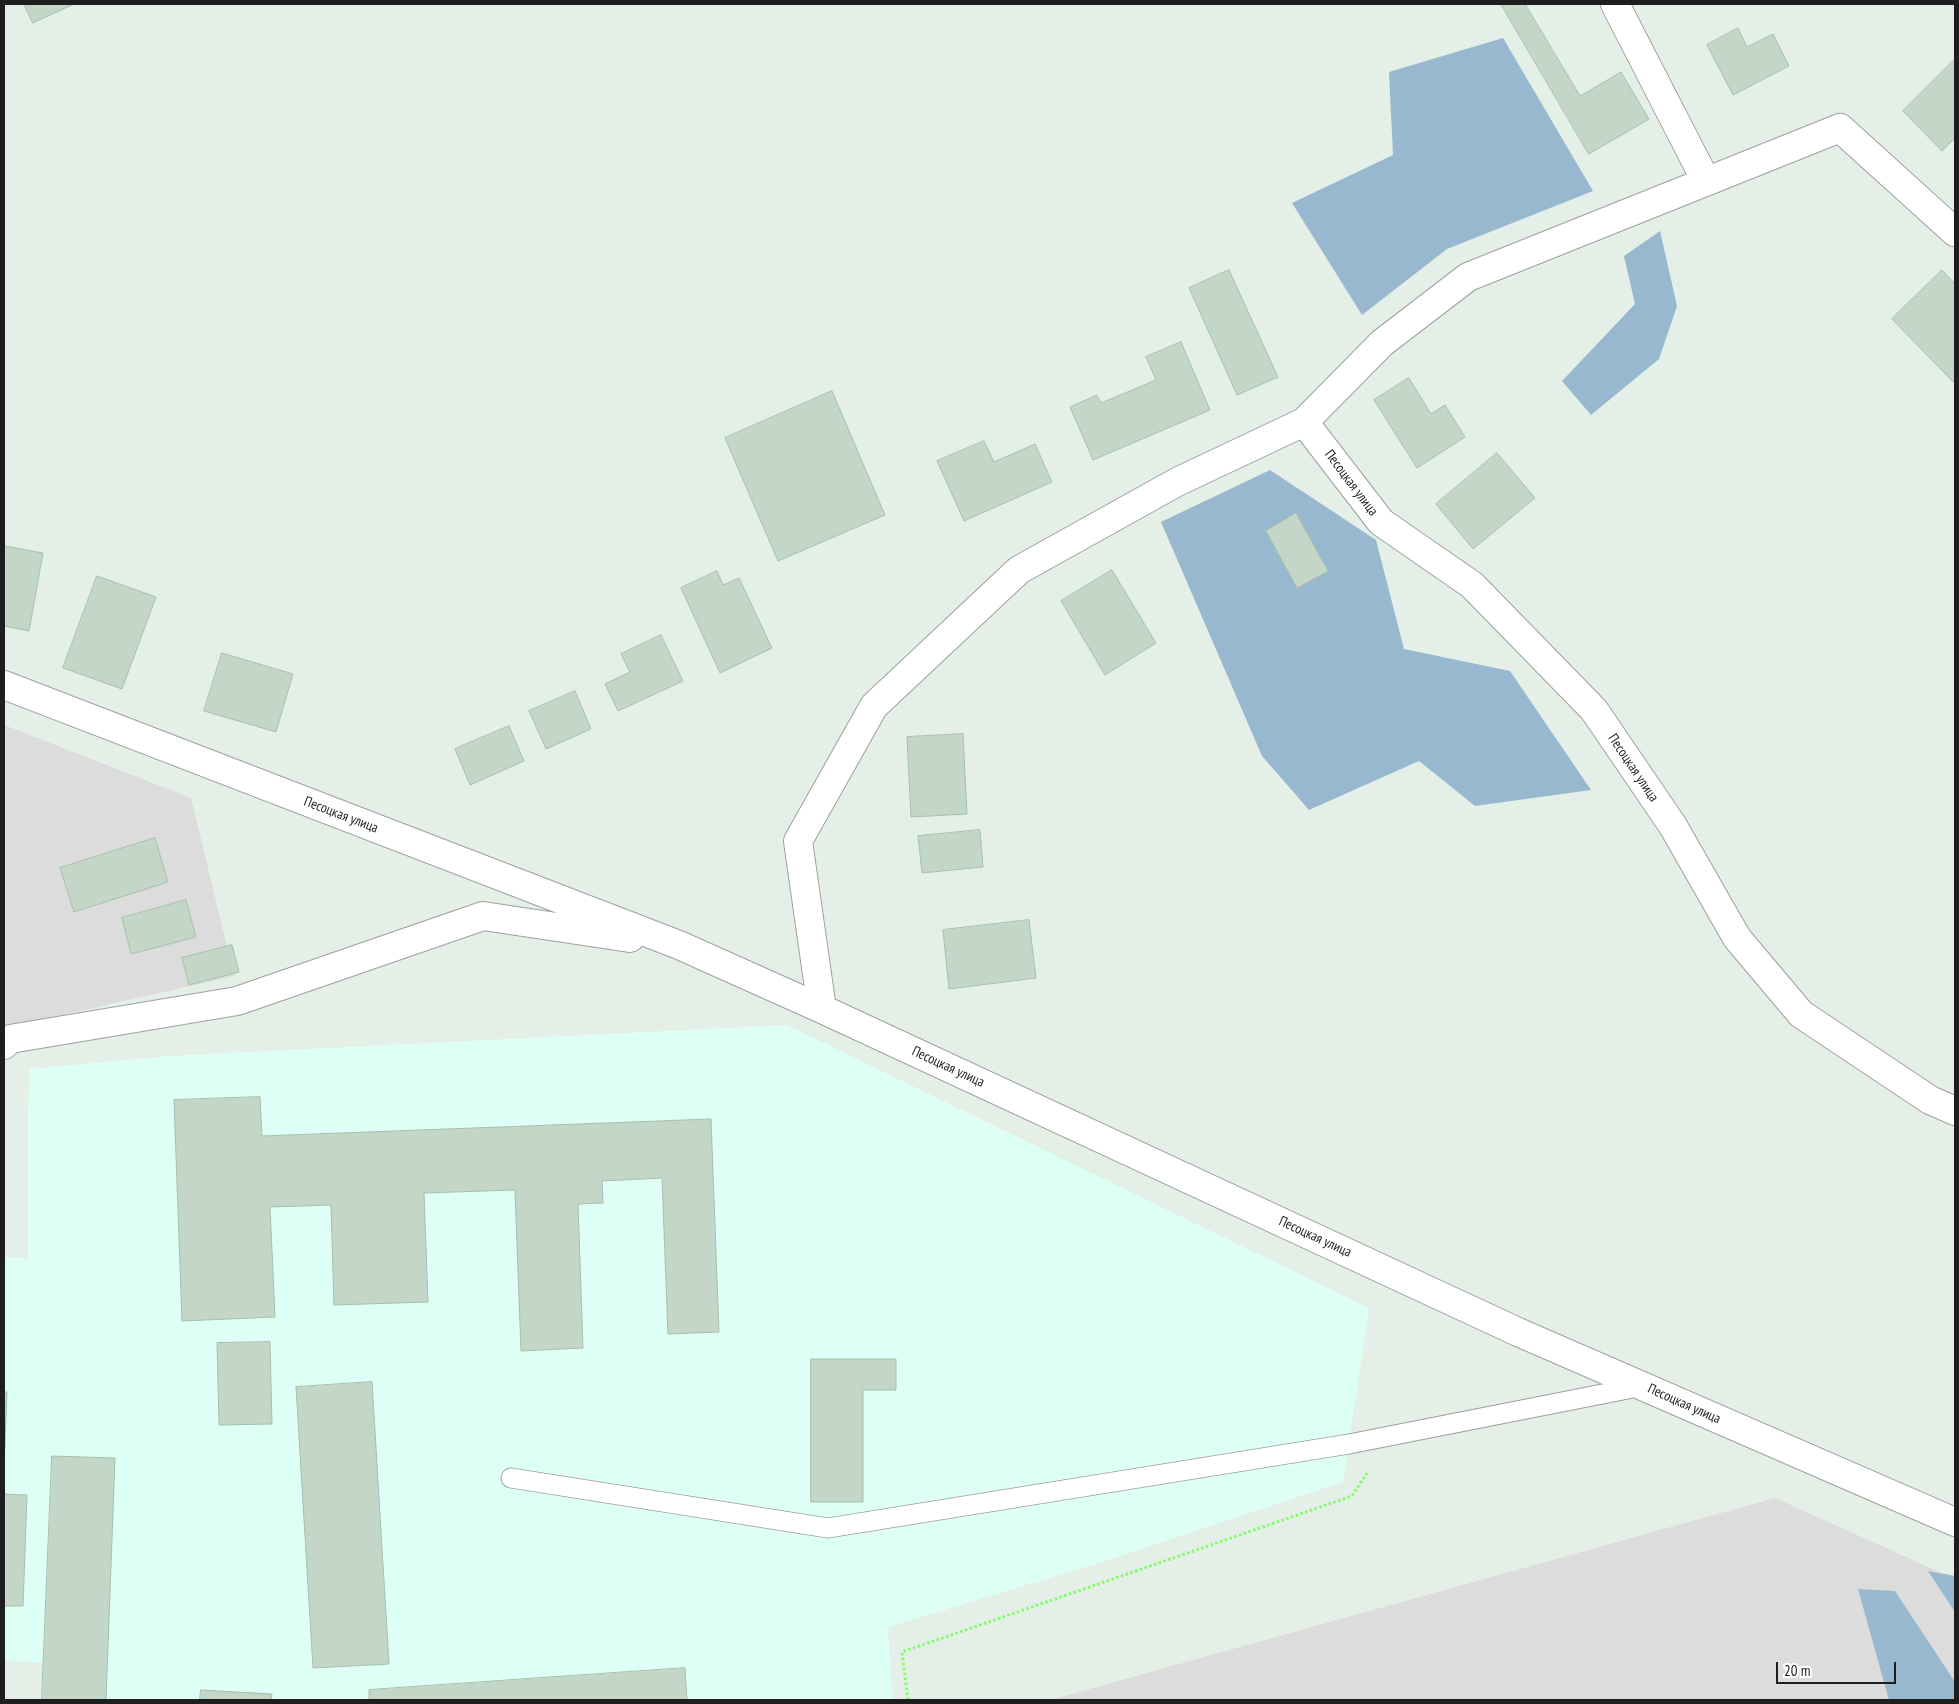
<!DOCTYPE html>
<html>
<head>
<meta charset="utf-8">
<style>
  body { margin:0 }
  #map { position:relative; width:1959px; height:1704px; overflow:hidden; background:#e4efe8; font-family:"PT Sans Narrow",sans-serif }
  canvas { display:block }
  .frame { position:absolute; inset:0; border:5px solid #1e1e1e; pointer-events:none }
  .scale { position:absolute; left:1776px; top:1662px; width:120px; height:22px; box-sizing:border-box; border:2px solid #1e1e1e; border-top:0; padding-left:6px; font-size:15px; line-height:18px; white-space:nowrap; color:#1e1e1e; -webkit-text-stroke:4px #fff; paint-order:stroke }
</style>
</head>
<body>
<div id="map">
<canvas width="1959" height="1704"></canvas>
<div class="frame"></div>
<div class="scale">20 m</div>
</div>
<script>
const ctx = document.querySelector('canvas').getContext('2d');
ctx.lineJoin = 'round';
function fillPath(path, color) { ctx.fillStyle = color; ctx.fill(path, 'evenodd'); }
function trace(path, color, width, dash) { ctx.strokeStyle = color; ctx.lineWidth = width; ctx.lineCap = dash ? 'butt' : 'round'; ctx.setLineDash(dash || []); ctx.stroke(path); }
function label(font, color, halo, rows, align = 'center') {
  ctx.font = font + ' "PT Sans Narrow",sans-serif'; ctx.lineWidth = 5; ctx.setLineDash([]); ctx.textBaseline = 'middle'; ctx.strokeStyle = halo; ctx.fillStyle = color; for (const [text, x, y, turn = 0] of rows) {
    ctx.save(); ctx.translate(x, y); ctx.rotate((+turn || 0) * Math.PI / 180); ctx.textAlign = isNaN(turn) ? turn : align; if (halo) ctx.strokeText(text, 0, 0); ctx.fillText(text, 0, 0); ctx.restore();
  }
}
const residential = new Path2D(`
  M4 725 191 798 234 976 4 1028Z
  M1775 1498 1955 1579V1700H1050Z`);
const education = new Path2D(`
  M787 1025 1369 1308 1343 1482 1102 1562 888 1627 892 1700H42L43 1663 4 1660V1257L28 1258V1112L30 1069 169 1056Z`);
const forest = new Path2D(`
  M1503 38 1593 191 1447 249 1362 315 1292 203 1393 155 1389 72Z
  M1660 231 1677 306 1659 359 1591 415 1562 381 1635 304 1624 256Z
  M1270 470 1376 540 1404 649 1510 671 1591 790 1475 806 1419 761 1309 810 1262 756 1161 522Z
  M1928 1571 1955 1576V1612Z
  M1858 1589 1895 1591 1955 1682V1700H1889Z`);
const building = new Path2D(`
  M24 4H74L33 23Z
  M1501 4H1525L1580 96 1621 72 1649 119 1589 154Z
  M1738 28 1747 47 1773 34 1789 66 1733 95 1707 45Z
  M1955 59V138L1942 151 1903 111Z
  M1229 270 1278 377 1237 395 1189 288Z
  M1942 270 1955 284V384L1892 319Z
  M1181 342 1210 410 1093 460 1070 407 1097 395 1101 403 1156 380 1146 357Z
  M1409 378 1431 414 1445 405 1465 437 1417 468 1374 400Z
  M832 391 885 515 778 561 725 438Z
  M984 441 994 462 1035 444 1052 482 964 521 937 461Z
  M1497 453 1535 498 1473 549 1436 504Z
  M1296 513 1328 571 1297 588 1266 531Z
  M4 546 43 553 29 631 4 626Z
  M1112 570 1156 643 1105 675 1061 601Z
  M717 571 723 585 739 578 772 648 720 673 681 588Z
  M97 576 156 597 122 689 63 668Z
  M661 635 683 681 618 711 605 684 630 672 621 654Z
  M222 653 293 674 276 732 204 711Z
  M575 691 591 729 546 749 529 711Z
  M509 726 524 761 470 785 455 749Z
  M963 734 967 814 911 817 907 737Z
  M980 830 983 867 922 873 918 836Z
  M155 838 168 882 74 912 60 868Z
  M186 900 196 937 131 954 122 918Z
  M1029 920 1036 978 949 989 943 930Z
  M232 945 239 972 189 985 182 958Z
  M260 1097 262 1136 711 1119 719 1332 668 1334 662 1178 602 1181 603 1203 578 1204 583 1348 521 1351 515 1190 424 1193 428 1302 334 1305 331 1205 270 1207 275 1317 182 1321 174 1100Z
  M270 1342 272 1424 219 1425 217 1343Z
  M811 1359H896V1390H863V1502H811Z
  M372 1382 389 1664 313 1668 296 1387Z
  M4 1392H7L4 1468Z
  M52 1456 115 1458 106 1700H42Z
  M4 1494 27 1495 23 1606H4Z
  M685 1668 687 1700H369V1690Z
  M201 1690 272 1694 271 1700H200Z`);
const path = new Path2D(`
  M908 1700 902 1652 1352 1496 1367 1473`);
const lane = new Path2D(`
  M511 1478 828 1528 1349 1444 1643 1386`);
const street = new Path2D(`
  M1615 4 1706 181
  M1304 422 1381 522 1472 585 1594 710 1673 826 1737 938 1801 1014 1930 1100 1955 1111
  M4 685 679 945 822 1009 1518 1332 1955 1522
  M822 1009 798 841 874 706 1019 570 1177 482 1304 422 1382 343 1468 277 1840 128 1955 232
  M4 1045 10 1039 237 1001 483 916 630 938`);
const streetNames = [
  ["Песоцкая улица",1351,483,53],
  ["Песоцкая улица",1633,768,56],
  ["Песоцкая улица",341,815,21],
  ["Песоцкая улица",948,1067,25],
  ["Песоцкая улица",1315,1237,25],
  ["Песоцкая улица",1684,1404,24]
];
fillPath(residential, '#dbdcdb');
fillPath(education, '#ddfff6');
fillPath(forest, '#98b8cf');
fillPath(building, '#c4d6c7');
trace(building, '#a6c1aa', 1);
trace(lane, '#9f9f9f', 21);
trace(street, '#9f9f9f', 30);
trace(path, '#82fc68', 3, [2.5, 2.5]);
trace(lane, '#fff', 19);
trace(street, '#fff', 28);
label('14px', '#1e1e1e', '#fff', streetNames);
</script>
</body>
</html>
